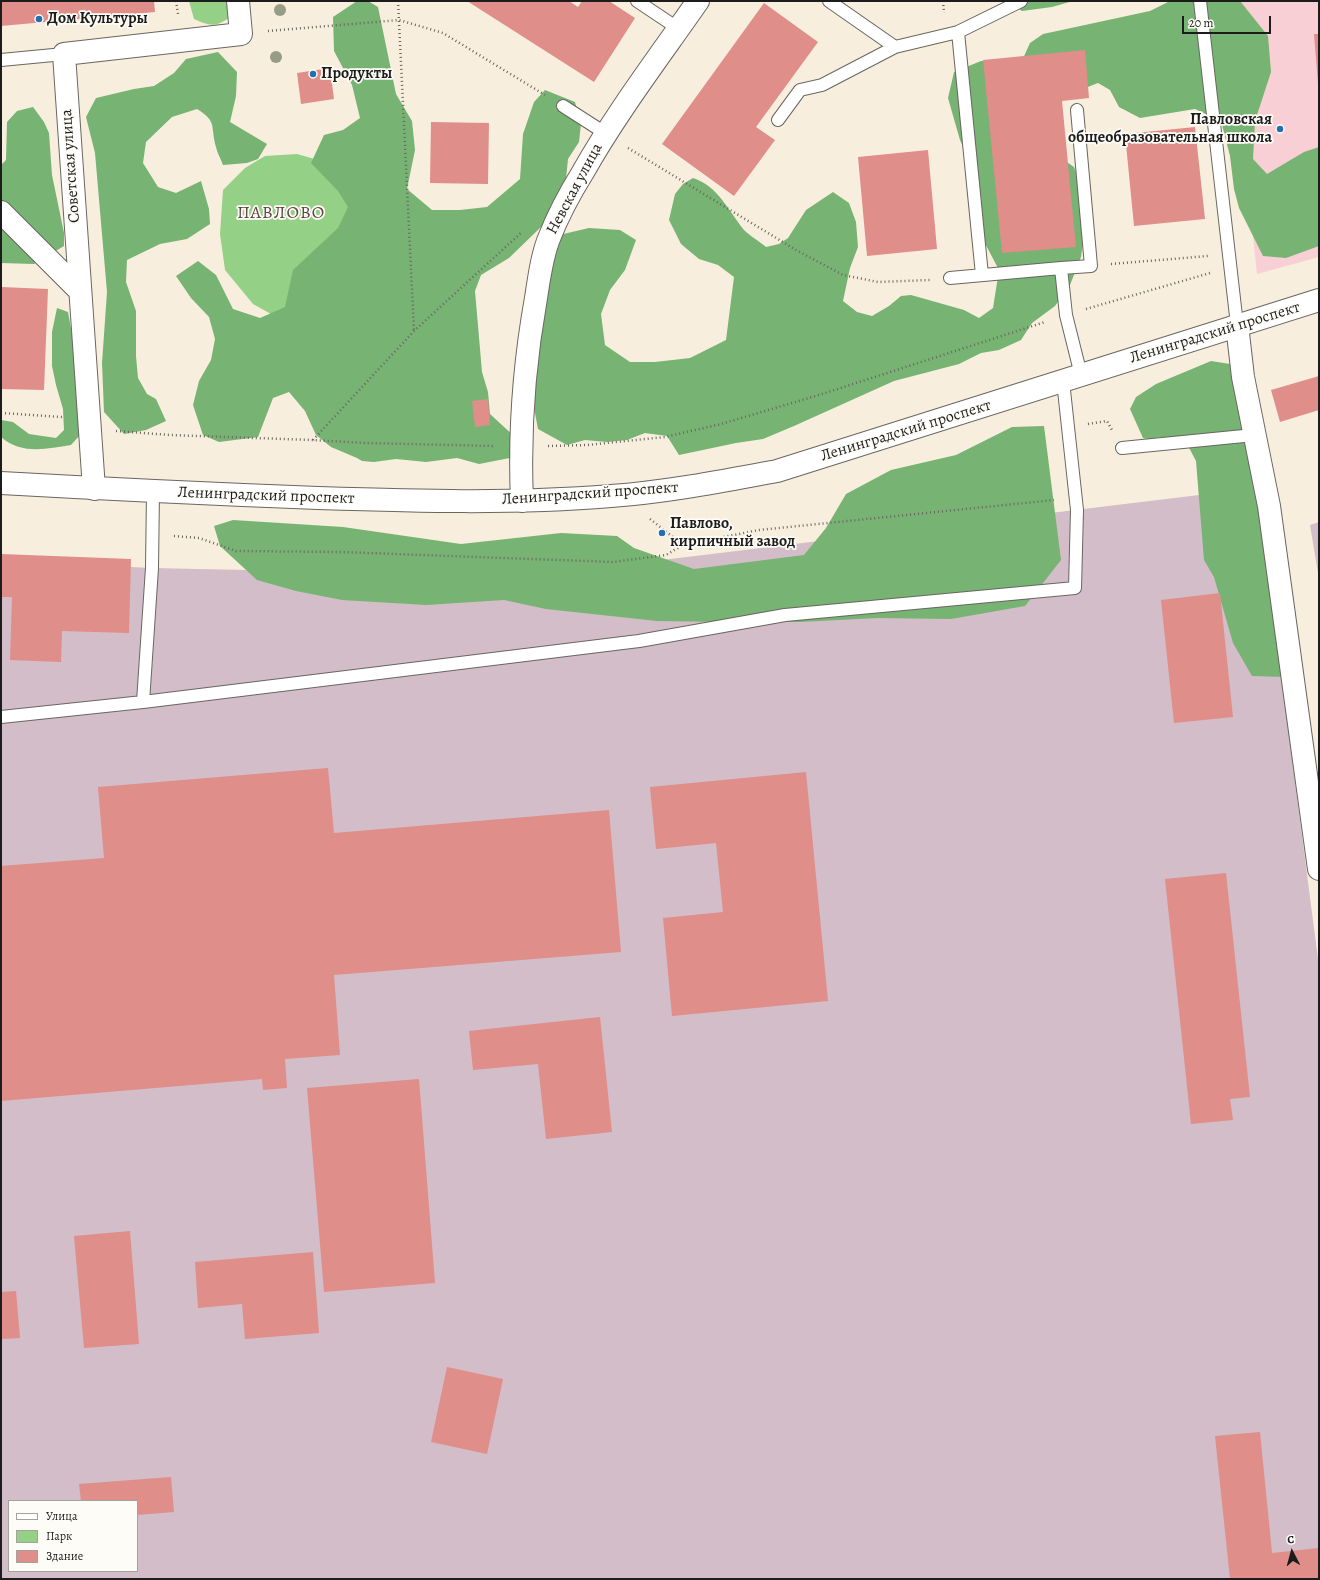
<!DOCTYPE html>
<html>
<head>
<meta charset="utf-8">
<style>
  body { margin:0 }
  #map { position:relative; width:1320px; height:1580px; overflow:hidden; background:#f8eedd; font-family:Alegreya,serif }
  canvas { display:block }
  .frame { position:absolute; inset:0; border:2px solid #1c1c1c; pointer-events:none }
  .legend { position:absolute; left:8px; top:1500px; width:130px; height:72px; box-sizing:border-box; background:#fdfcf7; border:1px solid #a3a29f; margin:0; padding:5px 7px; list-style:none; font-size:12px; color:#1c1c1c }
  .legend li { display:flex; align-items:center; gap:8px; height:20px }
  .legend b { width:20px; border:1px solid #a3a29f }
  .north { position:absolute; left:1272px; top:1532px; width:40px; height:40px; -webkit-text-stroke:3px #fdfcf7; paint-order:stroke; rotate:354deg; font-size:11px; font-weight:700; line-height:16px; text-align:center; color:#1c1c1c }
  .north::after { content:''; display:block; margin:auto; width:14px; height:18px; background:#1c1c1c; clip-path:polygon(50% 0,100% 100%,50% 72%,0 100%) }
  .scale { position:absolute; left:1182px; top:16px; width:89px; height:18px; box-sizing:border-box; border:2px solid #1c1c1c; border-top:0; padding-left:5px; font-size:12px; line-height:14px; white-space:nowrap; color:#1c1c1c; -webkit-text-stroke:3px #fdfcf7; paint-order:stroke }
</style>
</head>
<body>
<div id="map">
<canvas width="1320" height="1580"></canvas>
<div class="frame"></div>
<ul class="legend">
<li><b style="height:5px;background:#fff"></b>Улица</li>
<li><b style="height:11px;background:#94d186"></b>Парк</li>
<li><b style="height:11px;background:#df8e89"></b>Здание</li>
</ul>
<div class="north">С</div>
<div class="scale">20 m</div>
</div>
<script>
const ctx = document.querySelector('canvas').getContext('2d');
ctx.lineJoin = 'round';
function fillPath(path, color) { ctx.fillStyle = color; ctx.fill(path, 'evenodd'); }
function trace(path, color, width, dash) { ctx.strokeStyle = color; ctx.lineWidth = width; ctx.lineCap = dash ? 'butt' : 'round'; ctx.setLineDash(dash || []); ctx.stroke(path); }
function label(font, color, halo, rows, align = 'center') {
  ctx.font = font + ' Alegreya,serif'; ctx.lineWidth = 3.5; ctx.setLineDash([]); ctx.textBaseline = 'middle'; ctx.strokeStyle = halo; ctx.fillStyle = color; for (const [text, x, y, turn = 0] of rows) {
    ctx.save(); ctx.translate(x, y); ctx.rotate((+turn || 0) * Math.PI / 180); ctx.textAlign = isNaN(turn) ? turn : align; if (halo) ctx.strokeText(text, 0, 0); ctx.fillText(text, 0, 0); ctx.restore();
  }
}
const built = new Path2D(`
  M1228 1H1319V257L1257 274Z`);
const industrial = new Path2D(`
  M1257 488 1319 967V1579H1V561L152 568 530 576ZM9 1501H137V1571H9Z
  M1319 522V579L1310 525Z`);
const green = new Path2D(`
  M189 1H235L232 16C216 27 212 27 194 19Z
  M297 154 332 164 362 213 278 318 253 304 225 270 220 234 223 190 245 168 265 156Z`);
const forest = new Path2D(`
  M357 1H368L378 7 396 94 412 121 415 150 407 189 432 210H460L487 207 520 179 523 134 534 102 545 90 575 102 581 124 579 142 568 159 565 189 542 226 509 258 481 275 475 291 482 372 488 392 490 414 515 437V457L479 464 457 458 426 462 396 459 374 462 362 461 357 458 331 447 316 435 305 411 289 392 273 398 258 437 219 442 203 435 193 405 199 381 211 360 215 339 209 317 191 298 176 276 198 261 216 275 233 309 260 318 285 307 293 270 338 228 348 207 338 191 311 163 324 135 343 130 360 118 352 85 334 51 333 17Z
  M1010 1H1073L1052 7 1022 11 1010 3Z
  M1170 1H1240L1268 36 1271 72 1255 121 1253 159 1267 174 1304 152 1319 147V246L1286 258 1263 256 1239 208 1234 189 1230 156 1221 121 1195 109 1140 118 1119 107 1110 90 1098 83 1080 90 1020 65 1030 43 1043 34 1150 11Z
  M218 52 237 72 236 96 230 122 267 144 258 159 247 163 223 165C221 159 217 153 216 147 210 126 218 122 197 109L172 117 146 142 143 163 158 187 176 193 201 181 209 209 210 224 187 239 160 244 127 260 126 282 136 311V356L138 378 147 394 156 399 166 421 146 430 124 434 104 412 102 363 107 292 95 153 86 117 96 98 134 89 154 86 174 73 186 59Z
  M981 61H995L1061 158 1074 167 1084 195 1085 228 1081 257 1070 285 1055 306 1032 323 1021 340 999 350 981 353 959 364 894 381 794 426 763 439 736 443 679 455 667 436 645 433 627 440 607 442 585 440 567 445 538 429 529 381 524 320 525 293 535 261 559 235 589 228 620 230 636 240 625 270 610 290 601 314 605 345 630 362H655L690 358 726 340 734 277 718 265 699 259 681 244 669 220 675 194 683 184 693 178C718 186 728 210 744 230 750 236 759 241 766 247L779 244 788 238 806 210 833 192 849 203 856 222 858 247 850 268 843 301 857 312 872 316 889 306 901 296 911 295 964 310 979 318 993 308 999 270 979 232 972 166 960 140 948 98 954 72Z
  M33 107 44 122 49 133 52 175 64 233V246L34 264 1 263V165L6 160 7 122 17 111Z
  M57 308 68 312 72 334 76 385 81 414 80 435 71 445C46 449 22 455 1 437V420L13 422 29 434 56 438 64 430 63 409 56 385 52 366V332Z
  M1211 361 1230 364 1250 406 1285 677 1252 676 1233 643 1214 577 1204 560 1196 461 1185 440 1162 437 1148 439 1143 438 1130 409 1136 397 1156 384Z
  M1044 426 1061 560 1025 606 951 619 877 618 800 622H725L657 621 546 609 504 600 426 605 342 600 296 591 257 580 220 546 214 526 233 520 343 527 461 544 561 533 617 536 634 548 694 569 804 555 826 528 846 494 891 470 956 455 1012 427Z`);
const building = new Path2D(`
  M1 1H154L155 12 1 26Z
  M467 1H569L578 7 582 1H609L635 18 594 82Z
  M764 3 818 42 756 127 775 140 734 196 662 144Z
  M1314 34H1319V83H1318Z
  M1085 50 1089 98 1062 101 1076 247 1002 253 983 60Z
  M330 68 334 99 301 104 297 73Z
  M431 122 489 123 488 184 430 183Z
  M1195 127 1205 219 1134 226 1125 134Z
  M928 150 937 249 867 256 858 157Z
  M1 287 48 289 44 390 1 389Z
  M1319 376V410L1280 422 1271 390Z
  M488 399 490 425 475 427 472 401Z
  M1 554 131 559 129 633 62 631 61 662 10 660 12 597H1Z
  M1220 593 1233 717 1174 723 1161 600Z
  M328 768 334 833 609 810 621 952 334 975 340 1055 285 1059 287 1088 263 1090 262 1079 1 1101V866L104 858 98 787Z
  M806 772 828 1001 672 1016 663 918 723 912 716 843 656 849 650 787Z
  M1226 873 1250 1097 1230 1099 1233 1120 1191 1124 1165 879Z
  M600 1017 612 1132 546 1139 538 1064 473 1070 469 1031Z
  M419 1079 435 1283 324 1292 307 1088Z
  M130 1231 139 1344 84 1348 74 1236Z
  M313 1252 319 1333 245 1339 242 1304 198 1308 195 1262Z
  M16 1291 20 1338 1 1339V1292Z
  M447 1367 503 1379 487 1454 431 1442Z
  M1260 1432 1272 1553 1319 1548V1579H1230L1215 1436Z
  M171 1477 174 1512 137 1515V1501H81L79 1484Z`);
const path = new Path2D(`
  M176 1 178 14
  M398 1 414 331
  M943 1 944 13
  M268 31 399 20 443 33 545 95
  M628 148 796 250 843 275 878 282 930 280
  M1111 264 1208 256
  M1086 309 1210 273
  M1 413 62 417
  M1088 424 1107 421 1112 430
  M116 431 170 435 312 440 364 443 495 446
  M313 440 414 331 522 232
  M548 446 587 445 665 437 721 424 819 395 1045 322
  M650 519 683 545
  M174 536 199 538 236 551 341 552 613 562 666 555 683 545 759 530 1054 500`);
const lane = new Path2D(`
  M637 1 679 29
  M829 1 895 47
  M1200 1 1237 325
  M958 32 982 275
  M1 60 64 54
  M563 106 605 133
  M1077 110 1091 266 1061 268 1066 315 1081 375
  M778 120 800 90 822 85 895 47 958 32 1021 1
  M950 278 1061 268
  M1122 448 1254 435
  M143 702 639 641 785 615 1075 588 1077 510 1063 381
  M1 717 143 702 152 568 153 492`);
const street = new Path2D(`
  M1 212 80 291
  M1237 325 1243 377 1269 506 1319 869
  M94 489 64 54 241 34 238 1
  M522 501C519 433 524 365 536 298 539 279 542 254 550 236 559 213 570 193 583 172 617 112 659 57 698 1`);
const primary = new Path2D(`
  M1 483C107 489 212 494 318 498 415 501 513 504 611 496 667 492 722 481 777 471L1319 300`);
const trees = [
  [280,10],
  [276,57]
];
const markers = [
  [39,19,4,"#1f6fb2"],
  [313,74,4,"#1f6fb2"],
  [1280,129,4,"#1f6fb2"],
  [662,533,4,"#1f6fb2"]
];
const poiNames = [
  ["Дом Культуры",47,19],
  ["Продукты",321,74],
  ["Павловская",1272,120,"right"],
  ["общеобразовательная школа",1272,138,"right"],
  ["Павлово,",670,524],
  ["кирпичный завод",670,542]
];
const streetNames = [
  ["Советская улица",71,166,-94],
  ["Невская улица",575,189,-62],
  ["Ленинградский проспект",1215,333,-17],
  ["Ленинградский проспект",906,431,-17],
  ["Ленинградский проспект",590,494,-4],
  ["Ленинградский проспект",266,496,2]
];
const quarterNames = [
  ["ПАВЛОВО",281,214]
];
fillPath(built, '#f7cfd4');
fillPath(industrial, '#d2bdc8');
fillPath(green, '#94d186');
fillPath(forest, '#77b373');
fillPath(building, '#df8e89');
trace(lane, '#696660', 14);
trace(street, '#696660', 24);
trace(primary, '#696660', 24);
trace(path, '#696660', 2.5, [1, 3]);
trace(lane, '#fff', 12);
trace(street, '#fff', 22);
trace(primary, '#fff', 22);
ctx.fillStyle = '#969d87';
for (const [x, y] of trees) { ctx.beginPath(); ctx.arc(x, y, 6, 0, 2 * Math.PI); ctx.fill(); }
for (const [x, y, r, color] of markers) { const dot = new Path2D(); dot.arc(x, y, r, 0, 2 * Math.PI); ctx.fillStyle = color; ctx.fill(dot); trace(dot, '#fdfcf7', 1.5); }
label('bold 16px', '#1c1c1c', '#fdfcf7', poiNames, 'left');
label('16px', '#1c1c1c', '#fdfcf7', streetNames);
ctx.letterSpacing = '1px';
label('18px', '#604442', '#fdfcf7', quarterNames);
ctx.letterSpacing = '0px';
</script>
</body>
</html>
